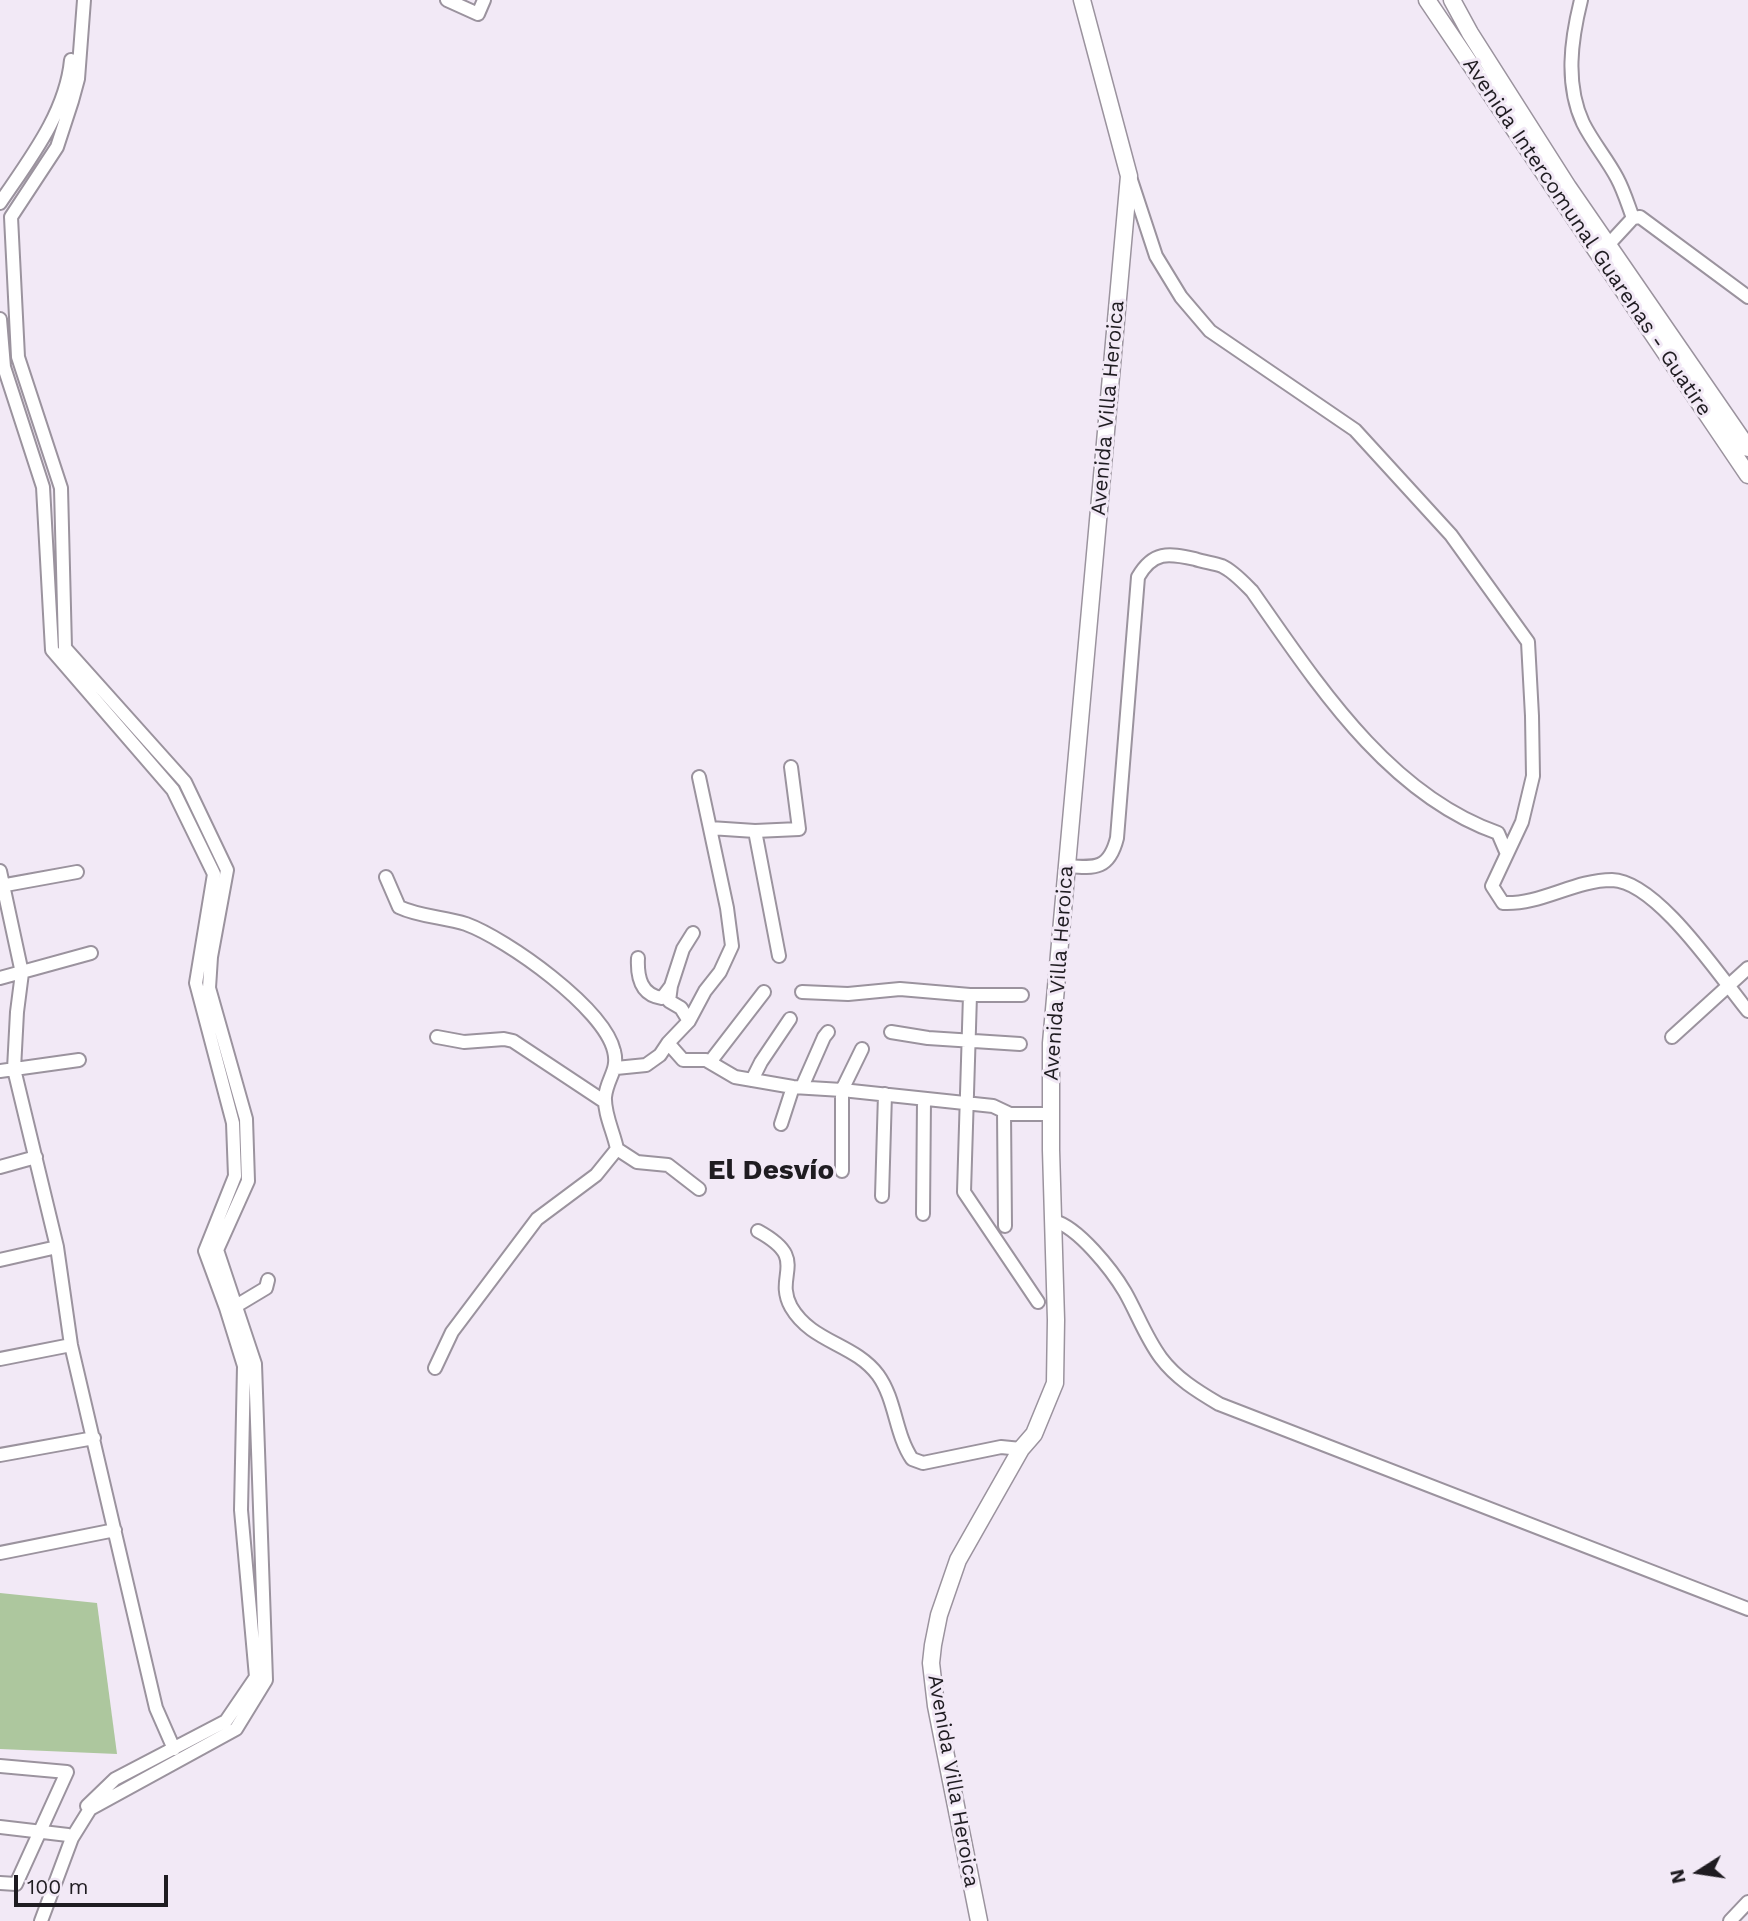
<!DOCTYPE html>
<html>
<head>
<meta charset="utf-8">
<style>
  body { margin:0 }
  #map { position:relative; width:1748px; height:1921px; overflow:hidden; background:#f2e9f6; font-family:"Work Sans",sans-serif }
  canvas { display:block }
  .north { position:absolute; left:1664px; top:1837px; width:70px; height:70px; -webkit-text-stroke:5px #f2e9f6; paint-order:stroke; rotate:258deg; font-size:19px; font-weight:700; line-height:28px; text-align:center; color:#1f1c21 }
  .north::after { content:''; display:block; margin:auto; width:24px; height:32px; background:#1f1c21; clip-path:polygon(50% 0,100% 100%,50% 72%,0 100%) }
  .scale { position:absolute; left:14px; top:1875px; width:154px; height:32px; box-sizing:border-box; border:4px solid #1f1c21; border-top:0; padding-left:9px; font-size:21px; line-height:24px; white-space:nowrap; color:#1f1c21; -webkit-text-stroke:5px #f2e9f6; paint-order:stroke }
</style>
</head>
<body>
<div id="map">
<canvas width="1748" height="1921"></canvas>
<div class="north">N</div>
<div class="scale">100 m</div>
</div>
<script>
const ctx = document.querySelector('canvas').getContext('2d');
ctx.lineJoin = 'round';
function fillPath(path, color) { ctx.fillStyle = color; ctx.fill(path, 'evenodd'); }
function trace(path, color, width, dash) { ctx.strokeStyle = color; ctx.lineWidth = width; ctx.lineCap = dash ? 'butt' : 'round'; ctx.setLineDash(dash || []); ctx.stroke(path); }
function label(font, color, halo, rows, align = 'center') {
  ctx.font = font + ' "Work Sans",sans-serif'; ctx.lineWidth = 6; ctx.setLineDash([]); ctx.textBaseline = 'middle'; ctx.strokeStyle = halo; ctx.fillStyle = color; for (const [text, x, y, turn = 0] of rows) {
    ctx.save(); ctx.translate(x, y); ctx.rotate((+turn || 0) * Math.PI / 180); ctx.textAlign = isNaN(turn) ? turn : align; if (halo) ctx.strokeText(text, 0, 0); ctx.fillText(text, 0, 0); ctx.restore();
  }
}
const green = new Path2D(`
  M0 1593 97 1603 117 1754 0 1749Z`);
const minor = new Path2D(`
  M447 0 478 14 484 0
  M1581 0C1571 40 1565 84 1583 123 1593 143 1607 159 1617 178 1624 191 1628 205 1633 218
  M1131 180 1156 256 1181 297 1210 331 1355 430 1451 535 1528 642 1532 716 1533 776 1522 822 1492 886 1503 903C1541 905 1574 880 1612 880 1657 881 1720 977 1748 1011
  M0 203C29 160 66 113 71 60
  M1609 244 1633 218 1640 217 1748 297
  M0 319 4 367 43 487 52 650 173 790 214 874 196 983 233 1123 235 1176 205 1251 226 1308 244 1366 241 1510 256 1677 226 1721 115 1779 87 1806
  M710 828 755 831 799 829 791 767
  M755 831 779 956
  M1066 866C1095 868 1109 870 1117 838L1138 577C1153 551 1168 553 1195 559 1203 562 1214 563 1222 566 1233 571 1243 582 1252 591 1316 682 1387 794 1498 833L1507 854
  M0 871 22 973 17 1012 14 1069 57 1247 71 1345 156 1708 174 1749
  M386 877 399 907C420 917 445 917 466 924 507 939 604 1008 614 1051 619 1070 607 1078 605 1097 604 1114 614 1133 617 1149L596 1175 537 1219 452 1332 435 1368
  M0 886 77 872
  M638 958C637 977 641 995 662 998L671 986 669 1001 681 1008 689 1021
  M0 978 91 953
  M671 986 683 949 693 933
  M802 992 848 994 900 989 970 995H1022
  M970 995 964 1192 1038 1302
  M891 1032 928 1038 1020 1044
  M437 1037 464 1042 504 1039 513 1041 605 1102
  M1672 1037 1748 968
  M668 1043 683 1060H706L735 1077 793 1087 842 1090 993 1106 1010 1114H1051
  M710 1062 764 992
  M616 1068 646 1065 660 1055 668 1043 689 1021 705 991 720 972 732 946 727 908 699 777
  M0 1071 79 1060
  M752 1080 761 1062 790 1019
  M802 1087 824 1037 828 1032
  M1004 1112 1005 1226
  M781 1124 793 1087
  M617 1149 637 1162 668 1165 699 1189
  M0 1167 36 1157
  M842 1171V1090L862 1049
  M882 1196 885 1094
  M923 1214 924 1100
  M1054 1221C1078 1227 1112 1270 1125 1292 1137 1313 1146 1338 1161 1358 1176 1378 1197 1391 1219 1404L1748 1609
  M758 1231C811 1260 773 1274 791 1307 812 1343 854 1343 878 1375 896 1400 895 1434 912 1459L923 1463 1001 1447 1021 1449
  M0 1260 57 1247
  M236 1306 266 1288 268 1280
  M0 1359 71 1345
  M0 1455 94 1438
  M0 1553 115 1530
  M0 1766 67 1772 16 1884 0 1883
  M0 1827 68 1835
  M41 1921 72 1838 90 1809 236 1729 266 1680 255 1364 217 1250 248 1181 246 1119 209 988 211 957 227 870 185 782 65 648 61 488 18 357 11 217 57 147 72 101 78 79 84 0
  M1730 1921 1748 1902`);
const major = new Path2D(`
  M1427 0 1748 475
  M1452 0 1470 33 1568 187 1748 448
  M979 1921 936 1706 931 1663 933 1645 939 1615 958 1560 1021 1449 1034 1434 1055 1383 1056 1320 1051 1150V1043L1129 176 1082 0`);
const streetNames = [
  ["Avenida Intercomunal Guarenas - Guatire",1587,237,56],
  ["Avenida Villa Heroica",1108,408,-85],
  ["Avenida Villa Heroica",1059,973,-86],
  ["Avenida Villa Heroica",953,1781,80]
];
const districtNames = [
  ["El Desvío",771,1171]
];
fillPath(green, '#adc79e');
trace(minor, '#9b939e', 16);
trace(major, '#9b939e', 19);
trace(minor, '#fff', 12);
trace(major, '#fff', 16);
label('21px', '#1f1c21', '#f2e9f6', streetNames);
label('bold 28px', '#1f1c21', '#f2e9f6', districtNames);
</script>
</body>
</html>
